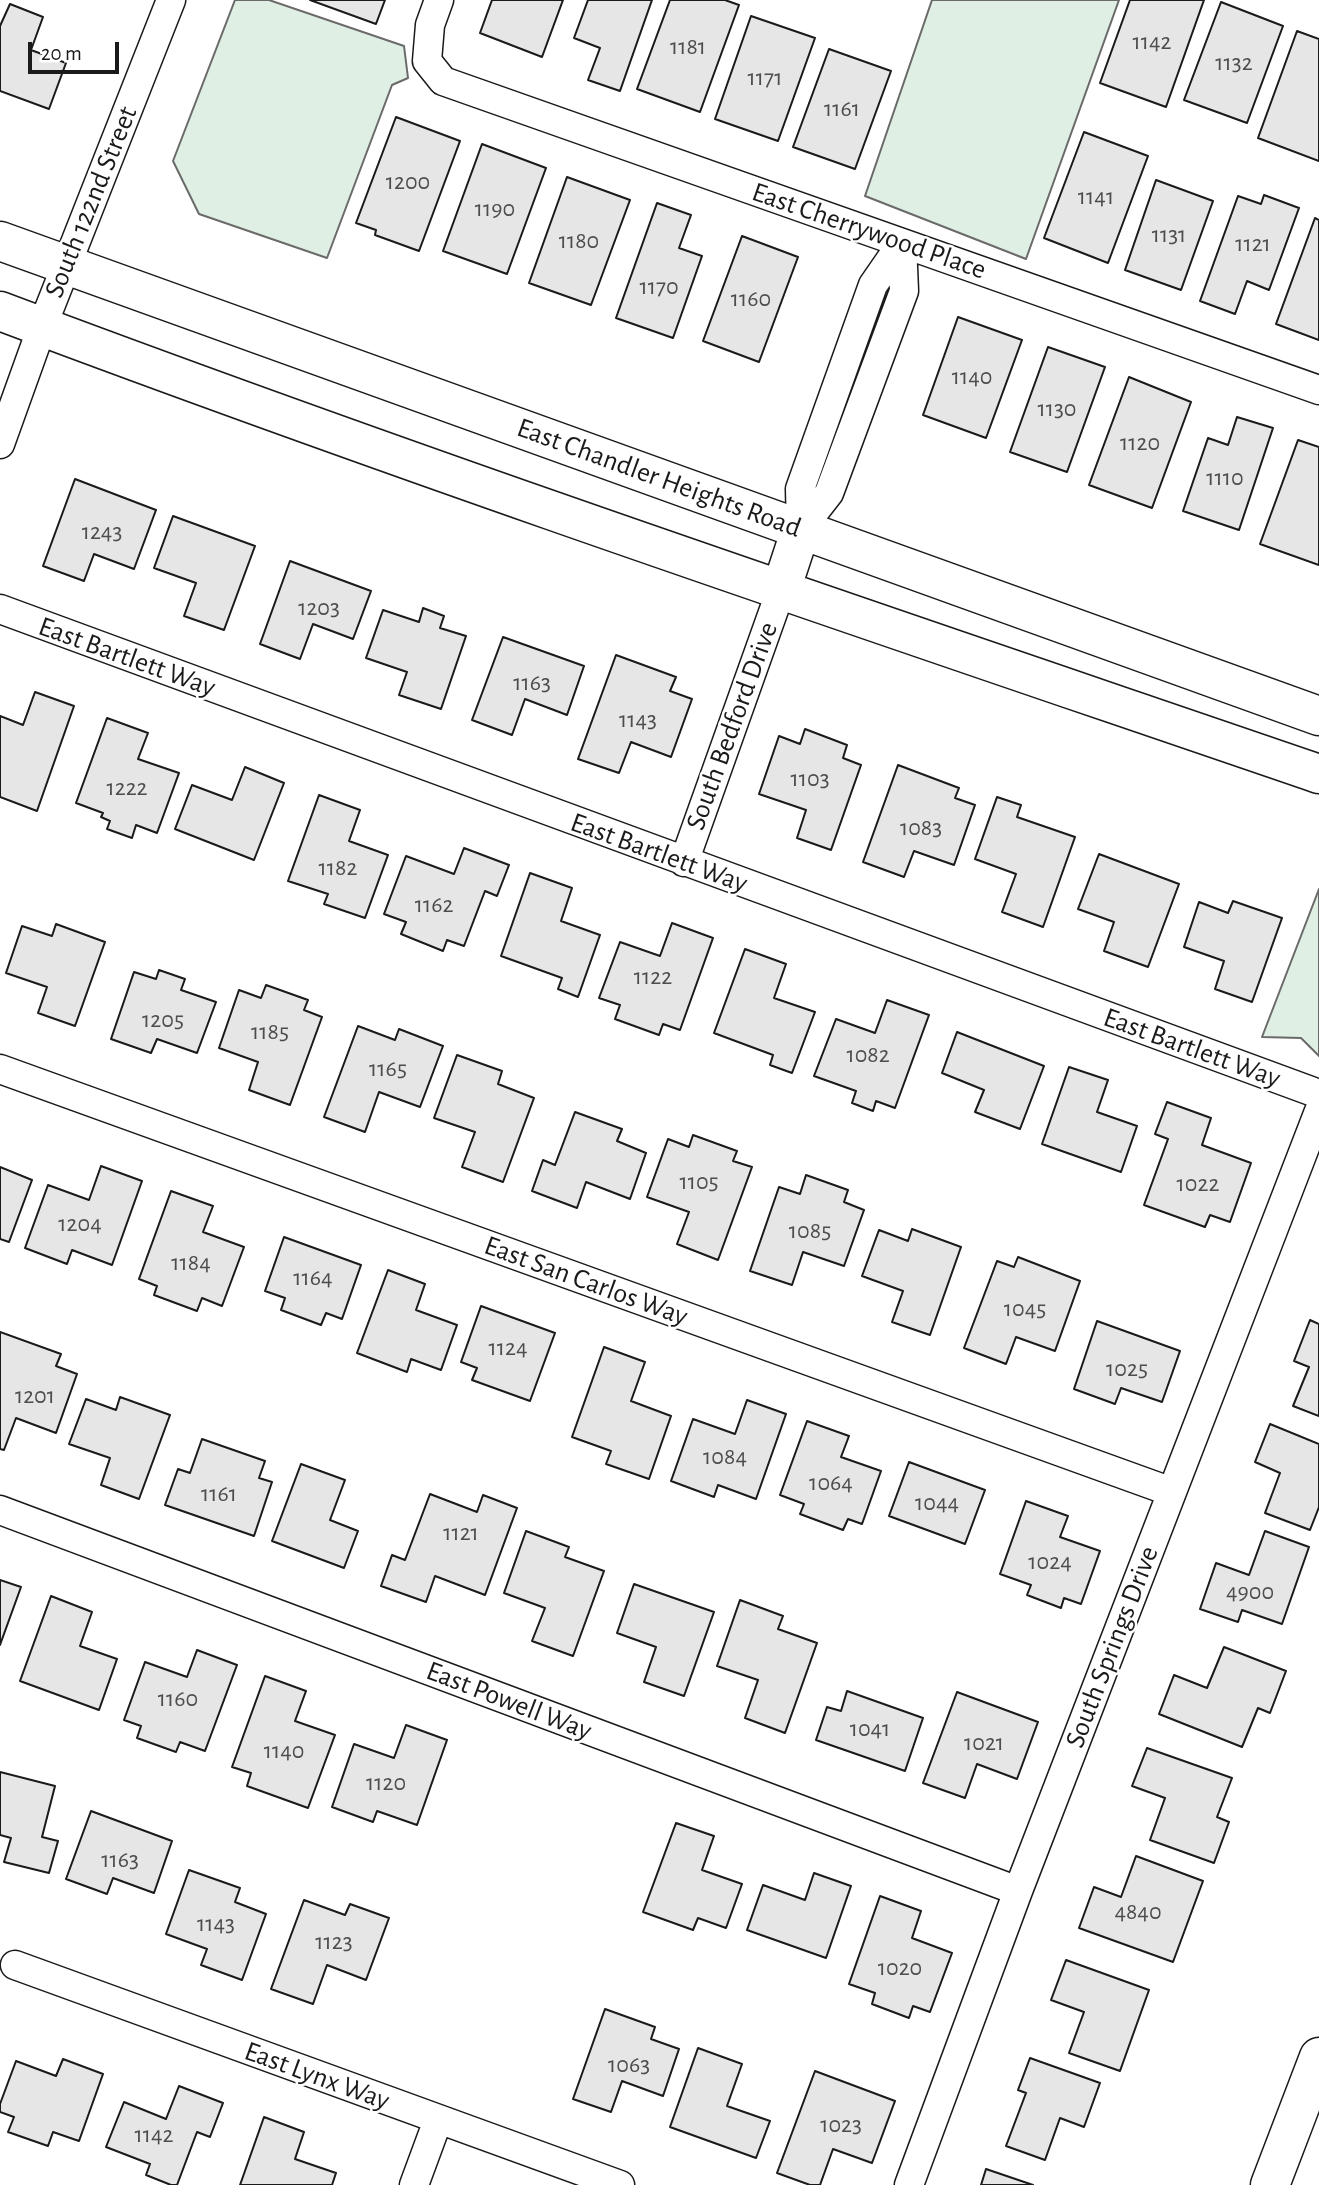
<!DOCTYPE html>
<html>
<head>
<meta charset="utf-8">
<style>
  body { margin:0 }
  #map { position:relative; width:1319px; height:2185px; overflow:hidden; background:#fff; font-family:"Alegreya Sans",sans-serif }
  canvas { display:block }
  .scale { position:absolute; left:28px; top:42px; width:91px; height:32px; box-sizing:border-box; border:4px solid #1a1a1a; border-top:0; padding-left:9px; font-size:21px; line-height:24px; white-space:nowrap; color:#1a1a1a; -webkit-text-stroke:5px #fff; paint-order:stroke }
</style>
</head>
<body>
<div id="map">
<canvas width="1319" height="2185"></canvas>
<div class="scale">20 m</div>
</div>
<script>
const ctx = document.querySelector('canvas').getContext('2d');
ctx.lineJoin = 'round';
function fillPath(path, color) { ctx.fillStyle = color; ctx.fill(path, 'evenodd'); }
function trace(path, color, width, dash) { ctx.strokeStyle = color; ctx.lineWidth = width; ctx.lineCap = dash ? 'butt' : 'round'; ctx.setLineDash(dash || []); ctx.stroke(path); }
function label(font, color, halo, rows, align = 'center') {
  ctx.font = font + ' "Alegreya Sans",sans-serif'; ctx.lineWidth = 5; ctx.setLineDash([]); ctx.textBaseline = 'middle'; ctx.strokeStyle = halo; ctx.fillStyle = color; for (const [text, x, y, turn = 0] of rows) {
    ctx.save(); ctx.translate(x, y); ctx.rotate((+turn || 0) * Math.PI / 180); ctx.textAlign = isNaN(turn) ? turn : align; if (halo) ctx.strokeText(text, 0, 0); ctx.fillText(text, 0, 0); ctx.restore();
  }
}
const green = new Path2D(`
  M235 0H269L404 46 408 78 392 85 327 258 199 214 173 161Z
  M932 0H1119L1026 259 865 196Z
  M1319 889V1056L1301 1038 1262 1037Z`);
const building = new Path2D(`
  M310 0H385L376 24Z
  M492 0H563L542 57 480 33Z
  M588 0H652L620 91 588 80 600 48 574 38Z
  M670 0H725L739 5 700 112 637 89Z
  M1130 0H1204L1166 107 1100 83Z
  M1221 2 1283 26 1247 123 1184 100Z
  M10 4 43 17 31 50 66 63 49 109 0 91V26Z
  M751 16 815 38 778 141 715 119Z
  M1297 31 1319 39V161L1258 138Z
  M829 49 891 71 855 169 793 147Z
  M396 117 460 141 419 251 375 235 376 230 356 223Z
  M1084 132 1148 156 1108 263 1044 238Z
  M482 144 546 168 507 274 443 251Z
  M567 177 630 200 591 305 529 283Z
  M1156 180 1213 201 1181 290 1125 270Z
  M1264 195 1299 208 1269 290 1247 281 1235 314 1200 301 1238 196 1261 204Z
  M657 203 691 215 679 248 702 256 673 338 616 318Z
  M1315 218 1319 220V340L1276 324Z
  M742 236 798 257 759 362 703 341Z
  M958 317 1022 340 986 438 923 415Z
  M1048 347 1105 367 1067 472 1010 452Z
  M1129 377 1191 402 1152 508 1089 485Z
  M1237 417 1273 428 1239 530 1183 511 1208 438 1228 445Z
  M1298 440 1319 447V565L1260 544Z
  M75 479 156 510 134 569 94 554 84 581 43 566Z
  M173 516 255 546 224 630 184 616 196 583 154 568Z
  M290 561 371 591 353 639 313 624 300 659 260 644Z
  M423 608 444 616 440 628 466 636 441 709 399 695 407 672 366 658 383 610 419 622Z
  M503 637 584 666 567 715 525 699 512 735 472 720Z
  M616 655 676 677 670 691 692 699 671 757 631 742 619 773 578 759Z
  M35 692 74 706 37 811 0 797V716L23 725Z
  M107 718 148 733 138 759 179 773 157 833 136 825 132 838 107 829 110 821 101 817 103 813 76 803Z
  M805 729 847 745 843 758 861 765 831 850 797 838 806 810 759 794 779 736 800 744Z
  M898 765 959 788 955 798 975 805 954 865 914 851 904 877 863 862Z
  M245 767 284 783 254 860 175 829 192 785 232 800Z
  M319 795 360 810 349 841 388 855 365 918 324 904 328 894 288 881Z
  M997 797 1021 805 1017 817 1075 837 1043 927 1002 912 1016 874 975 859Z
  M464 848 509 865 497 896 485 891 464 946 447 940 443 951 401 934 406 922 384 914 406 856 454 874Z
  M1099 854 1179 884 1148 967 1104 951 1114 922 1078 909Z
  M530 873 572 888 561 921 600 935 578 997 558 989 562 978 501 956Z
  M1233 901 1282 918 1252 1002 1215 989 1224 961 1184 947 1199 902 1228 913Z
  M672 923 713 938 680 1030 663 1024 659 1035 615 1019 620 1005 599 998 620 942 660 956Z
  M56 924 105 942 75 1026 38 1013 47 987 6 973 22 926 52 936Z
  M745 949 786 964 774 998 815 1012 792 1073 770 1065 773 1055 714 1033Z
  M159 970 185 979 181 990 216 1002 197 1053 157 1039 151 1053 111 1039 134 972 156 979Z
  M266 985 308 1000 304 1010 322 1017 290 1105 249 1090 258 1062 219 1048 239 990 261 998Z
  M887 1000 929 1015 895 1108 876 1101 873 1111 852 1103 856 1091 814 1076 836 1019 875 1033Z
  M358 1026 395 1040 399 1029 443 1046 420 1107 379 1092 365 1132 324 1117Z
  M957 1032 1044 1066 1020 1129 975 1112 984 1090 942 1073Z
  M457 1055 502 1071 498 1084 534 1098 503 1182 462 1167 475 1132 434 1118Z
  M1069 1067 1108 1080 1097 1112 1137 1126 1121 1172 1042 1144Z
  M1167 1102 1211 1118 1202 1145 1251 1163 1230 1222 1210 1215 1205 1227 1144 1205 1168 1139 1155 1134Z
  M575 1112 622 1129 617 1141 646 1153 630 1199 586 1182 577 1208 532 1191 543 1160 555 1165Z
  M693 1135 737 1151 733 1161 752 1167 718 1260 677 1244 689 1212 647 1197 668 1139 689 1147Z
  M101 1166 142 1181 112 1265 72 1250 67 1264 25 1248 48 1185 89 1200Z
  M0 1167 32 1180 9 1242 0 1239Z
  M806 1175 848 1190 844 1202 864 1210 844 1266 803 1252 792 1285 750 1271 779 1187 800 1194Z
  M171 1191 213 1206 203 1232 244 1247 222 1306 202 1298 197 1311 154 1295 157 1286 139 1279Z
  M912 1229 961 1247 930 1335 892 1322 903 1291 862 1276 879 1230 908 1241Z
  M284 1237 361 1265 342 1319 326 1313 321 1325 281 1310 285 1298 265 1291Z
  M1018 1257 1080 1281 1055 1351 1016 1337 1006 1364 964 1348 997 1261 1014 1267Z
  M388 1270 425 1284 416 1310 457 1325 441 1370 411 1359 407 1372 357 1353Z
  M481 1306 555 1333 530 1401 472 1380 477 1368 461 1362Z
  M1310 1320 1319 1324V1416L1293 1406 1309 1367 1294 1361Z
  M1097 1321 1180 1351 1162 1402 1121 1388 1115 1404 1074 1389Z
  M0 1332 61 1354 56 1366 77 1374 56 1433 16 1418 4 1450 0 1449Z
  M604 1347 645 1362 631 1401 671 1416 649 1479 606 1464 611 1451 572 1437Z
  M120 1397 170 1415 139 1499 101 1485 110 1458 69 1444 86 1399 116 1410Z
  M747 1400 786 1414 756 1499 718 1485 714 1497 671 1481 693 1419 735 1434Z
  M807 1421 849 1436 841 1457 881 1471 862 1524 848 1519 843 1530 800 1514 804 1504 780 1495Z
  M1270 1424 1319 1444V1507L1310 1530 1265 1513 1280 1473 1255 1462Z
  M202 1439 265 1461 259 1478 272 1482 254 1536 165 1505 178 1469 190 1473Z
  M909 1462 985 1490 965 1544 889 1516Z
  M301 1464 345 1480 330 1520 358 1531 344 1568 272 1541Z
  M430 1494 477 1512 483 1495 517 1508 485 1595 435 1576 426 1602 381 1586 392 1555 405 1560Z
  M1026 1501 1068 1516 1060 1537 1100 1551 1081 1604 1064 1598 1061 1608 1027 1595 1031 1585 1000 1574Z
  M526 1531 569 1547 565 1557 604 1571 573 1656 532 1641 545 1608 504 1593Z
  M1265 1531 1309 1547 1282 1624 1242 1610 1238 1622 1200 1609 1216 1563 1249 1575Z
  M0 1580 21 1587 0 1645Z
  M634 1584 714 1612 684 1696 644 1682 656 1647 617 1633Z
  M51 1596 92 1612 80 1646 117 1659 99 1710 20 1681Z
  M740 1600 783 1616 778 1629 817 1643 785 1733 745 1718 758 1680 717 1666Z
  M1224 1647 1286 1671 1270 1713 1258 1708 1242 1747 1159 1714 1174 1675 1207 1688Z
  M197 1650 237 1665 205 1751 180 1742 176 1752 137 1738 141 1726 124 1720 145 1662 187 1677Z
  M265 1676 306 1691 295 1721 335 1735 308 1808 247 1786 251 1773 232 1767Z
  M847 1691 923 1718 905 1771 816 1740 827 1707 841 1711Z
  M957 1692 1038 1722 1017 1779 977 1764 965 1798 923 1783Z
  M406 1725 447 1740 417 1825 377 1811 373 1822 332 1807 354 1744 394 1758Z
  M1147 1748 1232 1778 1217 1817 1229 1822 1214 1863 1150 1840 1165 1798 1132 1786Z
  M0 1772 55 1786 42 1837 58 1841 49 1873 4 1862 11 1838 0 1835Z
  M91 1811 172 1841 154 1893 113 1878 107 1894 66 1879Z
  M676 1823 714 1836 702 1870 742 1884 726 1928 698 1918 693 1930 643 1912Z
  M1136 1856 1203 1881 1173 1962 1079 1928 1094 1887 1121 1897Z
  M189 1870 240 1888 235 1902 266 1914 242 1980 201 1965 207 1949 166 1934Z
  M814 1873 851 1886 826 1958 747 1930 763 1885 805 1900Z
  M880 1896 921 1911 912 1938 952 1953 930 2012 913 2006 909 2018 872 2004 875 1993 849 1984Z
  M304 1900 345 1915 350 1904 389 1918 366 1980 327 1965 313 2004 271 1989Z
  M1066 1960 1149 1990 1120 2071 1069 2053 1084 2012 1051 2000Z
  M605 2009 655 2027 651 2039 679 2049 663 2096 622 2081 611 2112 573 2099Z
  M698 2048 742 2064 727 2106 770 2121 756 2158 670 2127Z
  M1030 2058 1100 2083 1084 2127 1060 2118 1045 2160 1006 2146 1026 2093 1018 2090Z
  M63 2059 103 2074 79 2141 53 2132 48 2146 8 2132 14 2117 0 2112V2104L16 2061 56 2076Z
  M815 2071 895 2101 872 2163 833 2149 820 2185H810L777 2173Z
  M179 2086 223 2103 210 2137 197 2132 177 2185H171L146 2175 150 2164 106 2147 124 2102 166 2119Z
  M264 2117 304 2132 295 2159 336 2173 332 2185H240Z
  M986 2169 1033 2185H981Z`);
const street = new Path2D(`
  M439 0 430 25 427 61 443 81 1319 390
  M0 444 42 327 171 0
  M801 529 829 493 904 291 902 243
  M801 529 800 489 873 285 902 243
  M0 609 1319 1094
  M684 862 781 590
  M0 1069 1172 1492
  M0 1510 1018 1891
  M15 1965 620 2185
  M414 2185 438 2120
  M909 2185 1018 1891 1319 1111`);
const secondary = new Path2D(`
  M0 241 1319 716
  M0 311C436 475 878 623 1319 774
  M781 590 801 529
  M1270 2185 1319 2057`);
const numberNames = [
  ["1142",1152,42],
  ["1181",688,47],
  ["1132",1234,63],
  ["1171",765,78],
  ["1161",842,109],
  ["1200",408,182],
  ["1141",1096,197],
  ["1190",495,209],
  ["1131",1169,235],
  ["1180",579,241],
  ["1121",1253,244],
  ["1170",659,287],
  ["1160",751,299],
  ["1140",972,377],
  ["1130",1057,409],
  ["1120",1140,443],
  ["1110",1225,478],
  ["1243",102,532],
  ["1203",319,608],
  ["1163",532,683],
  ["1143",638,720],
  ["1103",810,779],
  ["1222",127,788],
  ["1083",921,828],
  ["1182",338,868],
  ["1162",434,905],
  ["1122",653,977],
  ["1205",163,1020],
  ["1185",270,1032],
  ["1082",868,1055],
  ["1165",388,1069],
  ["1105",699,1182],
  ["1022",1198,1184],
  ["1204",80,1224],
  ["1085",810,1231],
  ["1184",191,1263],
  ["1164",313,1278],
  ["1045",1025,1309],
  ["1124",508,1348],
  ["1025",1127,1369],
  ["1201",35,1396],
  ["1084",725,1457],
  ["1064",831,1483],
  ["1161",219,1494],
  ["1044",937,1503],
  ["1121",461,1533],
  ["1024",1050,1562],
  ["4900",1250,1592],
  ["1160",178,1699],
  ["1041",870,1729],
  ["1021",984,1743],
  ["1140",284,1751],
  ["1120",386,1783],
  ["1163",120,1860],
  ["4840",1138,1912],
  ["1143",216,1924],
  ["1123",334,1942],
  ["1020",900,1968],
  ["1063",629,2065],
  ["1023",841,2125],
  ["1142",154,2135]
];
const streetNames = [
  ["South 122nd Street",91,202,-68],
  ["East Cherrywood Place",869,231,19],
  ["East Chandler Heights Road",659,478,20],
  ["East Bartlett Way",127,657,20],
  ["South Bedford Drive",732,726,-70],
  ["East Bartlett Way",659,853,20],
  ["East Bartlett Way",1192,1048,20],
  ["East San Carlos Way",586,1281,20],
  ["South Springs Drive",1112,1647,-69],
  ["East Powell Way",509,1701,21],
  ["East Lynx Way",317,2076,20]
];
fillPath(green, '#e0efe3');
trace(green, '#6a6a6a', 2);
fillPath(building, '#e6e6e6');
trace(building, '#1a1a1a', 2);
trace(street, '#1a1a1a', 31);
trace(secondary, '#1a1a1a', 41);
trace(street, '#fff', 28);
trace(secondary, '#fff', 38);
label('24px', '#4d4d4d', null, numberNames);
label('28px', '#1a1a1a', '#fff', streetNames);
</script>
</body>
</html>
